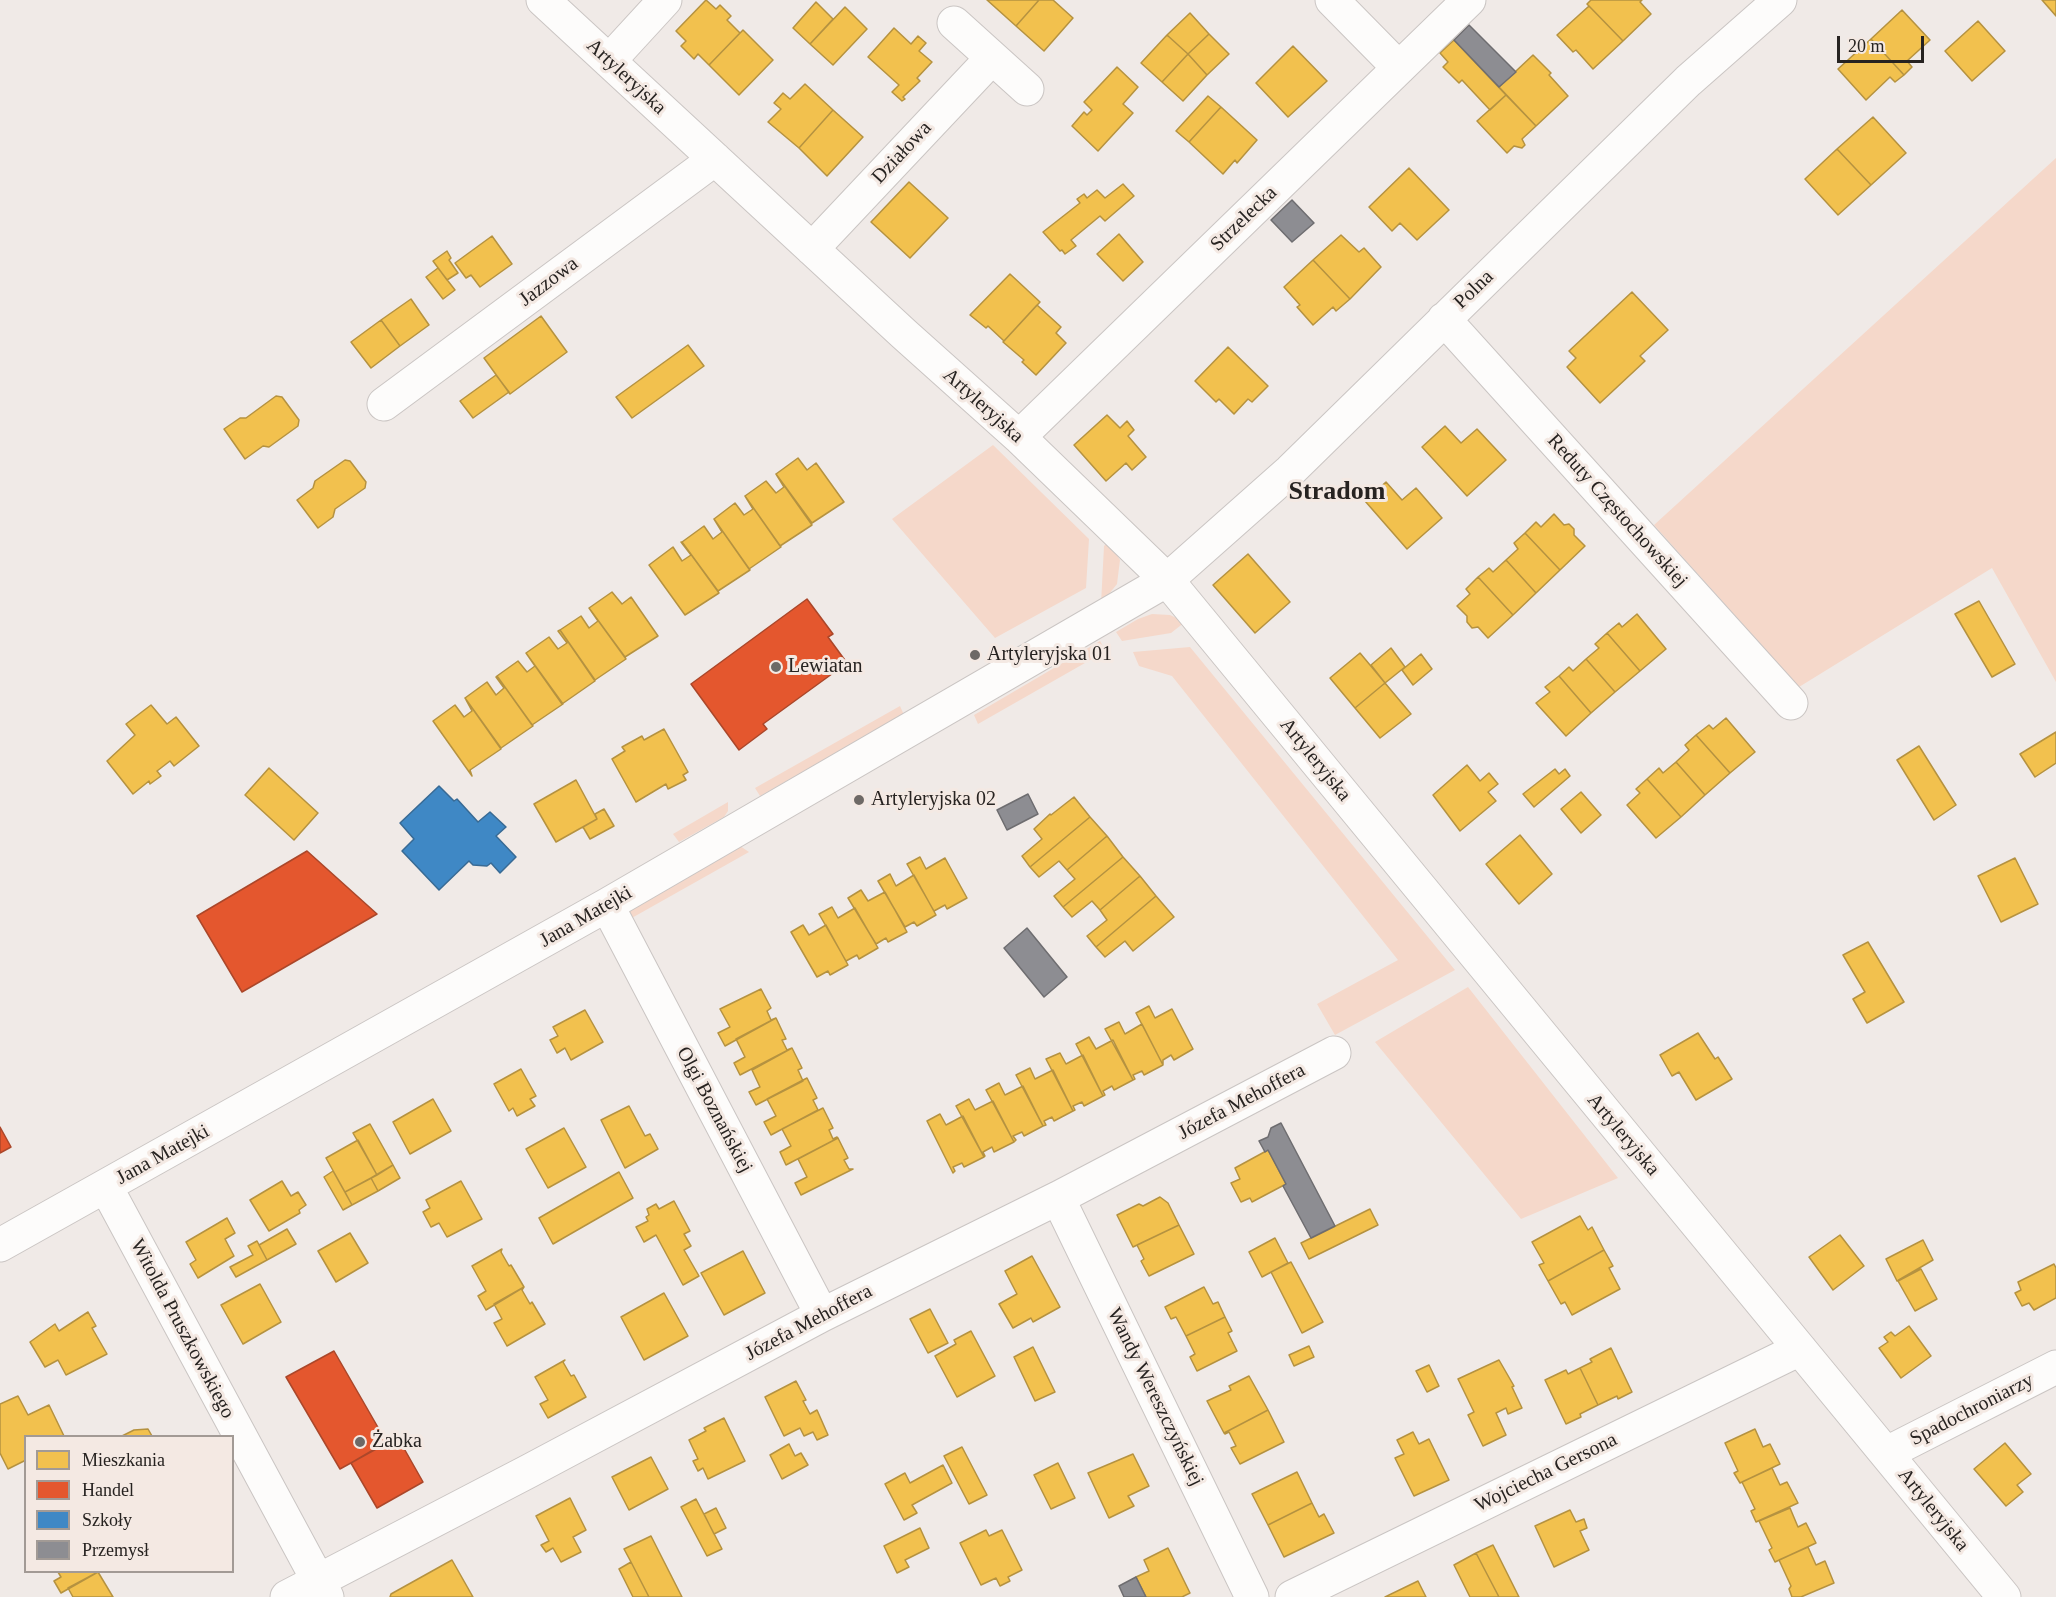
<!DOCTYPE html>
<html>
<head>
<meta charset="utf-8">
<style>
  body { margin:0 }
  #map { position:relative; width:2056px; height:1597px; overflow:hidden; background:#f0eae7; font-family:Georgia,serif }
  canvas { display:block }
  .legend { position:absolute; left:24px; top:1435px; width:210px; height:138px; box-sizing:border-box; background:#f4e9e3; border:2px solid #a29a95; margin:0; padding:8px 10px; list-style:none; font-size:18px; color:#272321 }
  .legend li { display:flex; align-items:center; gap:12px; height:30px }
  .legend b { width:30px; border:2px solid #a29a95 }
  .scale { position:absolute; left:1837px; top:36px; width:87px; height:27px; box-sizing:border-box; border:3px solid #272321; border-top:0; padding-left:8px; font-size:18px; line-height:21px; white-space:nowrap; color:#272321; -webkit-text-stroke:4px #f4e9e3; paint-order:stroke }
</style>
</head>
<body>
<div id="map">
<canvas width="2056" height="1597"></canvas>
<ul class="legend">
<li><b style="height:16px;background:#f2c14e"></b>Mieszkania</li>
<li><b style="height:16px;background:#e4572e"></b>Handel</li>
<li><b style="height:16px;background:#3f88c5"></b>Szkoły</li>
<li><b style="height:16px;background:#8d8d92"></b>Przemysł</li>
</ul>
<div class="scale">20 m</div>
</div>
<script>
const ctx = document.querySelector('canvas').getContext('2d');
ctx.lineJoin = 'round';
function fillPath(path, color) { ctx.fillStyle = color; ctx.fill(path, 'evenodd'); }
function trace(path, color, width, dash) { ctx.strokeStyle = color; ctx.lineWidth = width; ctx.lineCap = dash ? 'butt' : 'round'; ctx.setLineDash(dash || []); ctx.stroke(path); }
function label(font, color, halo, rows, align = 'center') {
  ctx.font = font + ' Georgia,serif'; ctx.lineWidth = 6; ctx.setLineDash([]); ctx.textBaseline = 'middle'; ctx.strokeStyle = halo; ctx.fillStyle = color; for (const [text, x, y, turn = 0] of rows) {
    ctx.save(); ctx.translate(x, y); ctx.rotate((+turn || 0) * Math.PI / 180); ctx.textAlign = isNaN(turn) ? turn : align; if (halo) ctx.strokeText(text, 0, 0); ctx.fillText(text, 0, 0); ctx.restore();
  }
}
const green = new Path2D(`
  M2056 158V682L1992 568 1799 687 1654 525Z
  M993 445 1089 539 1086 588 995 638 892 519Z
  M1109 541 1120 560 1117 584 1101 604 1104 546Z
  M1152 614 1170 615 1185 622 1171 633 1122 641 1116 632 1138 619Z
  M1100 641 1106 651 978 724 974 715Z
  M1190 647 1455 970 1335 1035 1317 1004 1398 960 1172 676 1139 666 1133 652Z
  M900 706 904 715 760 796 755 788Z
  M728 802V811L724 817 679 842 673 834Z
  M740 846 749 852 630 919 628 913 636 905Z
  M1468 987 1618 1178 1521 1219 1375 1042Z`);
const homes = new Path2D(`
  M706 0 716 9 720 5 731 16 727 20 740 33 709 65 698 54 694 59 681 46 686 41 676 31Z
  M987 0H1039L1016 26Z
  M1039 0H1053L1073 18 1044 51 1016 26Z
  M1591 0H1642L1640 2 1651 14 1623 41 1587 4Z
  M2042 0H2056V16Z
  M816 2 833 19 810 44 793 28Z
  M1589 6 1623 41 1593 69 1576 50 1573 52 1557 35Z
  M845 7 867 29 833 65 810 44Z
  M1902 10 1930 40 1907 61 1912 67 1904 75 1871 39Z
  M1190 13 1209 34 1188 54 1167 35Z
  M1978 21 2005 51 1972 81 1945 51Z
  M894 28 911 44 918 36 926 43 919 51 932 62 917 78 920 81 903 97 905 99 902 101 892 92 899 85 868 57Z
  M743 30 773 60 739 95 709 65Z
  M1209 34 1229 54 1207 75 1188 54Z
  M1167 35 1188 54 1162 82 1141 63Z
  M1871 39 1904 75 1895 82 1890 77 1866 100 1838 69Z
  M1454 40 1506 95 1490 110 1462 80 1459 83 1443 67 1448 62 1440 53Z
  M1293 46 1327 81 1288 117 1256 83Z
  M1188 54 1207 75 1183 101 1162 82Z
  M1533 55 1551 73 1549 75 1568 96 1536 126 1499 87Z
  M1117 67 1138 87 1123 104 1133 113 1098 151 1072 126 1084 112 1087 115 1092 110 1084 102Z
  M805 84 833 110 799 148 768 122 781 109 774 103 783 93 790 99Z
  M1506 95 1536 126 1522 139 1525 145 1522 148 1514 146 1507 153 1477 121Z
  M1208 96 1221 107 1189 142 1176 131Z
  M1221 107 1257 140 1237 163 1235 160 1223 174 1189 142Z
  M833 110 863 137 827 176 799 148Z
  M1873 117 1906 153 1871 185 1837 149Z
  M1837 149 1871 185 1838 215 1805 179Z
  M1409 168 1449 210 1417 240 1400 223 1392 231 1369 207Z
  M909 182 948 218 910 258 871 222Z
  M1123 184 1134 196 1105 221 1100 216 1071 240 1076 246 1065 254 1062 250 1060 251 1043 232 1080 203 1077 199 1084 194 1087 198 1097 190 1105 198Z
  M1119 234 1143 262 1123 281 1097 254Z
  M1341 235 1359 252 1364 248 1381 267 1350 299 1313 260Z
  M492 236 512 264 480 287 471 275 466 278 455 263Z
  M447 251 451 258 449 260 458 273 447 280 433 261Z
  M1313 260 1350 299 1336 311 1333 307 1313 325 1297 307 1300 305 1284 287Z
  M438 268 455 290 443 299 426 277Z
  M1010 274 1040 302 1004 341 988 326 986 328 970 315Z
  M1632 292 1668 330 1640 356 1645 361 1600 403 1567 367 1576 358 1569 351Z
  M411 299 429 325 400 346 381 320Z
  M1037 305 1061 327 1056 333 1066 343 1036 375 1022 362 1024 360 1003 342Z
  M541 316 567 352 510 394 484 358Z
  M381 320 400 346 371 368 351 342Z
  M688 345 704 366 632 418 616 397Z
  M1228 347 1268 386 1252 402 1248 399 1234 414 1219 399 1216 402 1195 381Z
  M496 375 509 392 473 418 460 401Z
  M276 396 282 397 299 420 298 426 269 447 263 446 245 459 224 429 240 418H246Z
  M1107 415 1120 428 1127 421 1134 430 1128 436 1146 457 1132 470 1126 463 1106 481 1074 445Z
  M1445 426 1461 443 1477 429 1506 460 1467 496 1422 447Z
  M798 458 807 470 816 463 844 502 812 523 776 474Z
  M345 460 350 461 366 482 365 488 335 509 333 517 318 528 297 500 313 488 315 481Z
  M776 474 812 525 780 546 745 496 766 481 776 493 784 487Z
  M1386 482 1402 500 1416 488 1442 518 1407 549 1365 501Z
  M745 496 781 547 749 569 714 519 735 503 744 515 753 509Z
  M1554 514 1564 525 1569 524 1574 529V535L1585 546 1560 570 1525 533 1536 522 1541 527Z
  M714 519 750 570 718 591 682 542 704 526 713 539 722 532Z
  M1525 533 1560 570 1536 593 1506 560 1518 549 1514 543Z
  M681 542H682L719 593 685 615 649 565 673 547 682 561 691 555Z
  M1248 554 1290 602 1255 633 1213 585Z
  M1506 560 1536 593 1513 615 1478 577 1489 568 1493 572Z
  M1478 577 1513 615 1488 638 1478 627 1472 628 1467 622V616L1457 606 1470 594 1466 589Z
  M612 592 622 604 631 597 658 636 625 657 589 608Z
  M1979 601 2015 664 1992 677 1955 614Z
  M589 608 626 659 595 680 560 630 581 616 589 628 598 621Z
  M1637 614 1666 649 1640 671 1607 633 1619 623 1622 627Z
  M560 630 595 681 562 704 526 653 549 637 558 649 567 643 558 631Z
  M1607 633 1640 671 1615 692 1586 659 1599 648 1595 644Z
  M1391 648 1405 667 1385 683 1371 665Z
  M526 653 563 704 532 725 497 676 518 661 527 672 535 666Z
  M1360 653 1385 683 1355 708 1330 678Z
  M1421 654 1432 669 1413 685 1402 670Z
  M1586 659 1615 692 1591 713 1559 676 1569 667 1573 671Z
  M497 676 533 726 501 748 465 698 487 682 496 695 504 688 496 677Z
  M1559 676 1591 713 1566 736 1536 703 1550 692 1545 687Z
  M1385 683 1411 714 1380 738 1355 708Z
  M465 698 501 749 470 770 472 776 433 721 455 705 464 717 472 711Z
  M151 705 167 724 176 717 199 746 174 766 170 761 157 771 161 776 150 784 149 781 133 794 107 761 135 735 126 724Z
  M1726 718 1755 752 1730 773 1696 735 1709 725 1713 729Z
  M664 729 688 772 683 775 686 780 668 789 666 784 636 802 612 759 625 751 622 747 642 736 644 740Z
  M2056 732V763L2035 777 2020 754Z
  M1696 735 1730 773 1705 795 1676 762 1689 750 1685 745Z
  M1919 746 1956 805 1934 820 1897 760Z
  M1676 762 1705 795 1681 817 1647 779 1659 768 1663 773Z
  M1467 765 1480 781 1489 773 1498 784 1488 792 1496 801 1460 831 1433 795Z
  M269 768 318 813 294 840 245 795Z
  M1555 769 1559 774 1565 769 1570 776 1534 807 1523 794Z
  M1647 779 1681 817 1656 838 1627 805 1640 793 1636 789Z
  M576 780 597 819 556 842 534 804Z
  M1581 792 1601 815 1581 833 1561 809Z
  M1074 797 1090 817 1030 867 1022 856 1042 839 1034 829 1050 814 1051 815Z
  M604 809 614 826 590 839 583 827 597 819 595 814Z
  M1090 817 1107 836 1067 870 1059 861 1039 877 1030 867Z
  M1520 835 1552 874 1519 904 1486 864Z
  M1107 836 1123 857 1063 907 1054 896 1075 879 1067 870Z
  M920 857 926 869 945 858 967 898 947 909 945 905 934 911 907 864Z
  M1123 857 1140 876 1100 910 1092 901 1072 917 1063 907Z
  M2015 858 2038 904 2001 922 1978 876Z
  M890 874 896 886 914 875 936 915 917 926 914 922 905 927 878 881Z
  M1140 876 1156 896 1096 947 1087 936 1107 920 1100 910Z
  M861 890 868 901 885 892 907 932 888 942 886 938 876 944 848 898Z
  M1156 896 1174 917 1133 951 1125 941 1105 957 1096 947Z
  M832 907 838 918 855 908 878 948 859 959 857 955 846 961 819 914Z
  M803 925 809 935 826 925 848 965 830 975 828 971 817 977 791 932Z
  M1868 942 1904 1002 1867 1023 1853 999 1865 992 1843 955Z
  M761 989 771 1008 767 1011 771 1020 776 1018 725 1046 718 1033 730 1027 720 1009Z
  M1149 1006 1155 1018 1172 1009 1193 1049 1174 1060 1171 1055 1163 1060V1065L1136 1013Z
  M585 1010 603 1042 571 1060 565 1048 557 1053 550 1040 558 1036 553 1027Z
  M776 1018 786 1039 782 1040 787 1050 792 1048 740 1075 734 1063 745 1057 736 1039Z
  M1119 1022 1125 1034 1142 1024 1163 1065 1144 1075 1142 1071 1133 1075 1135 1079 1133 1080 1105 1029Z
  M1698 1033 1715 1059 1718 1057 1732 1079 1696 1100 1679 1072 1672 1076 1660 1055Z
  M1089 1037 1096 1049 1113 1040 1133 1080 1114 1090 1112 1086 1103 1091 1105 1095 1103 1096 1076 1044Z
  M792 1048 802 1068 798 1070 803 1081 756 1105 749 1092 760 1087 752 1070Z
  M1060 1053 1066 1064 1083 1055 1103 1096 1084 1106 1082 1102 1073 1106 1075 1110 1073 1111 1046 1059Z
  M1030 1068 1035 1079 1053 1070 1073 1111 1054 1121 1052 1117 1044 1121 1046 1125 1043 1126 1016 1075Z
  M521 1069 536 1096 530 1099 535 1106 517 1116 513 1108 509 1111 494 1084Z
  M807 1078 817 1098 813 1100 818 1110 771 1135 764 1122 776 1116 767 1099Z
  M999 1083 1005 1095 1023 1086 1043 1126 1024 1136 1022 1132 1013 1136 1016 1140 1014 1142 986 1090Z
  M433 1099 451 1131 410 1154 393 1122Z
  M969 1099 975 1110 993 1101 1014 1142 994 1152 992 1147 983 1152 985 1156 984 1157 956 1106Z
  M629 1106 645 1136 650 1134 658 1149 625 1168 601 1120Z
  M823 1108 833 1128 829 1130 833 1139 837 1137 838 1138 786 1165 780 1152 791 1146 782 1129Z
  M940 1114 946 1125 963 1116 984 1157 964 1167 962 1163 953 1167 955 1171 953 1173 927 1121Z
  M370 1124 393 1165 377 1175 353 1133Z
  M564 1128 586 1167 548 1188 526 1149Z
  M838 1138 848 1158 844 1160 849 1169H853L801 1195 795 1183 807 1177 798 1159Z
  M358 1140 377 1175 345 1192 326 1158Z
  M1268 1150 1286 1184 1252 1202 1250 1198 1241 1202 1231 1183 1240 1179 1235 1168Z
  M393 1165 400 1178 378 1191 371 1178Z
  M333 1171 352 1205 343 1210 324 1177Z
  M619 1172 633 1198 553 1244 539 1218Z
  M371 1178 378 1191 352 1205 345 1192Z
  M282 1181 291 1196 298 1192 306 1205 299 1210 300 1213 269 1231 250 1200Z
  M461 1181 482 1219 447 1237 439 1223 431 1227 423 1212 430 1208 426 1200Z
  M1160 1197 1168 1203 1179 1225 1133 1247 1117 1215 1139 1204 1143 1206Z
  M674 1201 690 1231 684 1234 691 1246 684 1250 699 1276 683 1285 656 1235 644 1242 636 1227 648 1221 646 1217 649 1215 647 1209 656 1204 659 1209Z
  M1370 1209 1378 1225 1309 1259 1301 1243Z
  M1580 1216 1588 1230 1592 1227 1604 1250 1548 1281 1539 1265 1544 1263 1532 1242Z
  M227 1218 235 1233 225 1239 234 1256 198 1278 190 1264 196 1260 186 1242Z
  M1179 1225 1194 1254 1149 1276 1141 1261 1144 1259 1137 1245Z
  M287 1229 296 1244 267 1260 259 1245Z
  M350 1233 368 1263 336 1282 318 1251Z
  M1840 1235 1864 1266 1833 1290 1809 1257Z
  M1275 1238 1288 1263 1262 1277 1249 1252Z
  M1923 1240 1933 1260 1897 1281 1886 1259Z
  M257 1241 267 1260 236 1277 230 1267 253 1255 248 1246Z
  M502 1249 501 1252 509 1266 511 1265 524 1287 486 1310 478 1296 486 1291 472 1266Z
  M1604 1250 1613 1266 1609 1268 1620 1289 1572 1315 1565 1302 1561 1304 1548 1281Z
  M743 1251 765 1293 724 1315 701 1273Z
  M1032 1256 1060 1307 1033 1322 1031 1318 1013 1328 999 1304 1017 1294 1005 1271Z
  M1291 1262 1323 1322 1302 1333 1271 1272Z
  M2054 1264 2056 1268V1298L2034 1310 2029 1303 2022 1306 2015 1293 2021 1290 2018 1282Z
  M1921 1269 1937 1299 1915 1311 1898 1281Z
  M260 1284 281 1322 243 1344 221 1305Z
  M524 1287 522 1290 530 1304 532 1302 545 1324 507 1346 494 1323 502 1319 494 1304Z
  M1204 1287 1213 1304 1218 1302 1225 1317 1186 1336 1176 1317 1171 1319 1165 1307Z
  M664 1293 688 1336 644 1360 621 1317Z
  M930 1309 948 1343 928 1353 910 1319Z
  M88 1312 96 1326 92 1328 107 1354 66 1375 58 1360 45 1367 30 1342 55 1324 59 1331Z
  M1225 1317 1232 1331 1228 1333 1237 1351 1197 1371 1190 1357 1195 1354 1186 1336Z
  M1909 1326 1931 1356 1901 1378 1879 1348 1888 1342 1884 1337 1891 1332 1895 1336Z
  M971 1331 995 1376 957 1397 935 1356 956 1344 954 1340Z
  M1309 1346 1314 1357 1294 1366 1289 1355Z
  M1033 1347 1055 1392 1035 1401 1014 1357Z
  M1611 1348 1632 1392 1618 1399 1617 1396 1598 1405 1580 1368 1592 1362 1590 1359Z
  M565 1360 563 1362 571 1376 574 1375 586 1397 548 1418 540 1404 548 1400 535 1377Z
  M1499 1360 1514 1386 1512 1387 1522 1408 1508 1414 1506 1408 1496 1413 1506 1435 1483 1446 1468 1415 1474 1412 1458 1379Z
  M1429 1365 1439 1386 1427 1392 1416 1371Z
  M1580 1368 1598 1405 1580 1414 1581 1417 1566 1424 1545 1380 1566 1370 1568 1374Z
  M1249 1376 1268 1410 1224 1433 1207 1401 1231 1390 1229 1386Z
  M796 1381 806 1400 803 1401 810 1414 817 1410 828 1435 817 1440 813 1432 804 1436 800 1428 784 1436 765 1397Z
  M18 1396 28 1415 49 1405 64 1436H26V1460L8 1469 0 1453V1404Z
  M1268 1410 1284 1442 1240 1464 1231 1448 1236 1446 1229 1432 1225 1434 1224 1433Z
  M724 1418 745 1461 708 1479 703 1468 698 1471 693 1461 698 1459 689 1440 706 1431 704 1428Z
  M148 1429 152 1436H122L134 1430Z
  M1755 1429 1763 1447 1770 1444 1780 1464 1740 1483 1734 1473 1738 1471 1725 1443Z
  M1413 1432 1419 1444 1429 1439 1449 1480 1414 1496 1395 1458 1404 1454 1397 1440Z
  M2005 1443 2031 1474 2017 1485 2023 1492 2006 1506 1974 1469Z
  M789 1444 795 1456 801 1453 808 1465 782 1479 770 1455Z
  M962 1447 987 1495 969 1504 944 1456Z
  M1133 1454 1149 1486 1128 1496 1134 1506 1109 1518 1088 1473Z
  M651 1457 668 1489 629 1510 612 1477Z
  M1058 1463 1075 1498 1051 1509 1034 1475Z
  M943 1465 952 1483 912 1505 917 1513 904 1520 885 1484 905 1473 910 1483Z
  M1772 1468 1780 1485 1787 1482 1798 1503 1756 1522 1751 1511 1755 1509 1742 1482Z
  M1297 1472 1312 1503 1268 1525 1252 1494Z
  M570 1498 586 1530 573 1537 581 1552 561 1562 553 1548 546 1552 541 1545 549 1541 536 1516Z
  M696 1499 722 1549 707 1556 681 1507Z
  M1312 1503 1319 1517 1324 1514 1334 1533 1284 1557 1268 1525Z
  M716 1508 726 1528 714 1534 704 1514Z
  M1790 1508 1798 1527 1806 1523 1816 1543 1775 1562 1769 1550 1772 1548 1759 1521Z
  M1570 1510 1576 1522 1584 1519 1587 1528 1580 1531 1589 1550 1554 1567 1535 1526Z
  M920 1528 929 1548 905 1560 909 1567 897 1573 884 1546Z
  M986 1530 989 1536 1002 1530 1022 1570 1008 1577 1010 1581 1000 1586 996 1578 981 1585 960 1543Z
  M651 1536 682 1597H649L631 1562 624 1549Z
  M1493 1545 1519 1597H1499L1476 1553Z
  M1808 1547 1816 1565 1825 1561 1834 1583 1801 1597H1792L1789 1589 1791 1586 1779 1560Z
  M1168 1548 1190 1593 1182 1597H1146L1136 1577 1149 1571 1144 1560Z
  M1476 1553 1499 1597H1470L1454 1565Z
  M452 1560 473 1597H390L391 1594Z
  M631 1562 649 1597H633L619 1569Z
  M58 1572H98L61 1593 54 1581 61 1577Z
  M98 1572 113 1597H73L68 1588Z
  M1418 1581 1426 1597H1385Z`);
const shops = new Path2D(`
  M807 599 833 634 828 637 847 663 763 724 767 729 739 750 691 684Z
  M307 851 377 914 242 992 197 916Z
  M0 1127 11 1147 0 1153Z
  M334 1351 387 1443 340 1469 286 1377Z
  M397 1436 423 1482 377 1508 351 1463Z`);
const schools = new Path2D(`
  M439 786 454 801 457 799 478 822 490 812 506 827 496 836 516 857 500 873 491 863 487 866 473 865 469 861 439 890 402 851 414 839 400 823Z`);
const industry = new Path2D(`
  M1469 25 1516 72 1499 87 1454 40Z
  M1292 200 1314 223 1292 242 1271 220Z
  M1028 794 1038 814 1007 830 997 810Z
  M1027 928 1067 977 1044 997 1004 948Z
  M1281 1123 1335 1226 1311 1238 1283 1186 1286 1184 1268 1150 1265 1152 1259 1141 1268 1137 1271 1128Z
  M1136 1577 1146 1597H1124L1119 1586Z`);
const minor = new Path2D(`
  M543 0 904 334 1019 437 1167 580 2004 1597
  M1332 0 1399 68
  M954 23 1027 89
  M609 61 665 0
  M812 249 992 58
  M1444 319 1791 703
  M384 404 715 159
  M1019 437 1469 0
  M607 905 822 1315
  M106 1187 327 1597
  M1058 1198 1252 1597
  M0 1245 607 905 1167 580 1290 471 1688 81 1780 0
  M1887 1453 2056 1367
  M287 1597 529 1471 822 1315 1058 1198 1334 1053
  M1292 1597 1800 1349`);
const markers = [
  [975,655,6,"#6d6966"],
  [776,667,6,"#6d6966"],
  [859,800,6,"#6d6966"],
  [360,1442,6,"#6d6966"]
];
const streetNames = [
  ["Artyleryjska",626,77,43],
  ["Działowa",902,153,-47],
  ["Strzelecka",1244,219,-44],
  ["Jazzowa",549,282,-37],
  ["Polna",1474,290,-44],
  ["Artyleryjska",983,406,42],
  ["Reduty Częstochowskiej",1617,511,48],
  ["Artyleryjska",1315,760,51],
  ["Jana Matejki",586,917,-30],
  ["Józefa Mehoffera",1242,1102,-28],
  ["Olgi Boznańskiej",714,1110,62],
  ["Artyleryjska",1623,1135,50],
  ["Jana Matejki",163,1155,-29],
  ["Józefa Mehoffera",809,1323,-28],
  ["Witolda Pruszkowskiego",182,1329,62],
  ["Wandy Wereszczyńskiej",1155,1397,64],
  ["Spadochroniarzy",1972,1410,-27],
  ["Wojciecha Gersona",1546,1473,-26],
  ["Artyleryjska",1933,1510,51]
];
const poiNames = [
  ["Artyleryjska 01",987,655],
  ["Lewiatan",788,667],
  ["Artyleryjska 02",871,800],
  ["Żabka",372,1442]
];
const districtNames = [
  ["Stradom",1337,492]
];
fillPath(green, '#f5d8ca');
fillPath(homes, '#f2c14e');
trace(homes, '#b59240', 1.5);
fillPath(shops, '#e4572e');
trace(shops, '#ab472a', 1.5);
fillPath(schools, '#3f88c5');
trace(schools, '#386a94', 1.5);
fillPath(industry, '#8d8d92');
trace(industry, '#6e6d70', 1.5);
trace(minor, '#cac5c3', 35);
trace(minor, '#fdfcfb', 33);
for (const [x, y, r, color] of markers) { const dot = new Path2D(); dot.arc(x, y, r, 0, 2 * Math.PI); ctx.fillStyle = color; ctx.fill(dot); trace(dot, '#f4e9e3', 2); }
label('20px', '#272321', '#f4e9e3', streetNames);
label('20px', '#272321', '#f4e9e3', poiNames, 'left');
label('bold 26px', '#272321', '#f4e9e3', districtNames);
</script>
</body>
</html>
